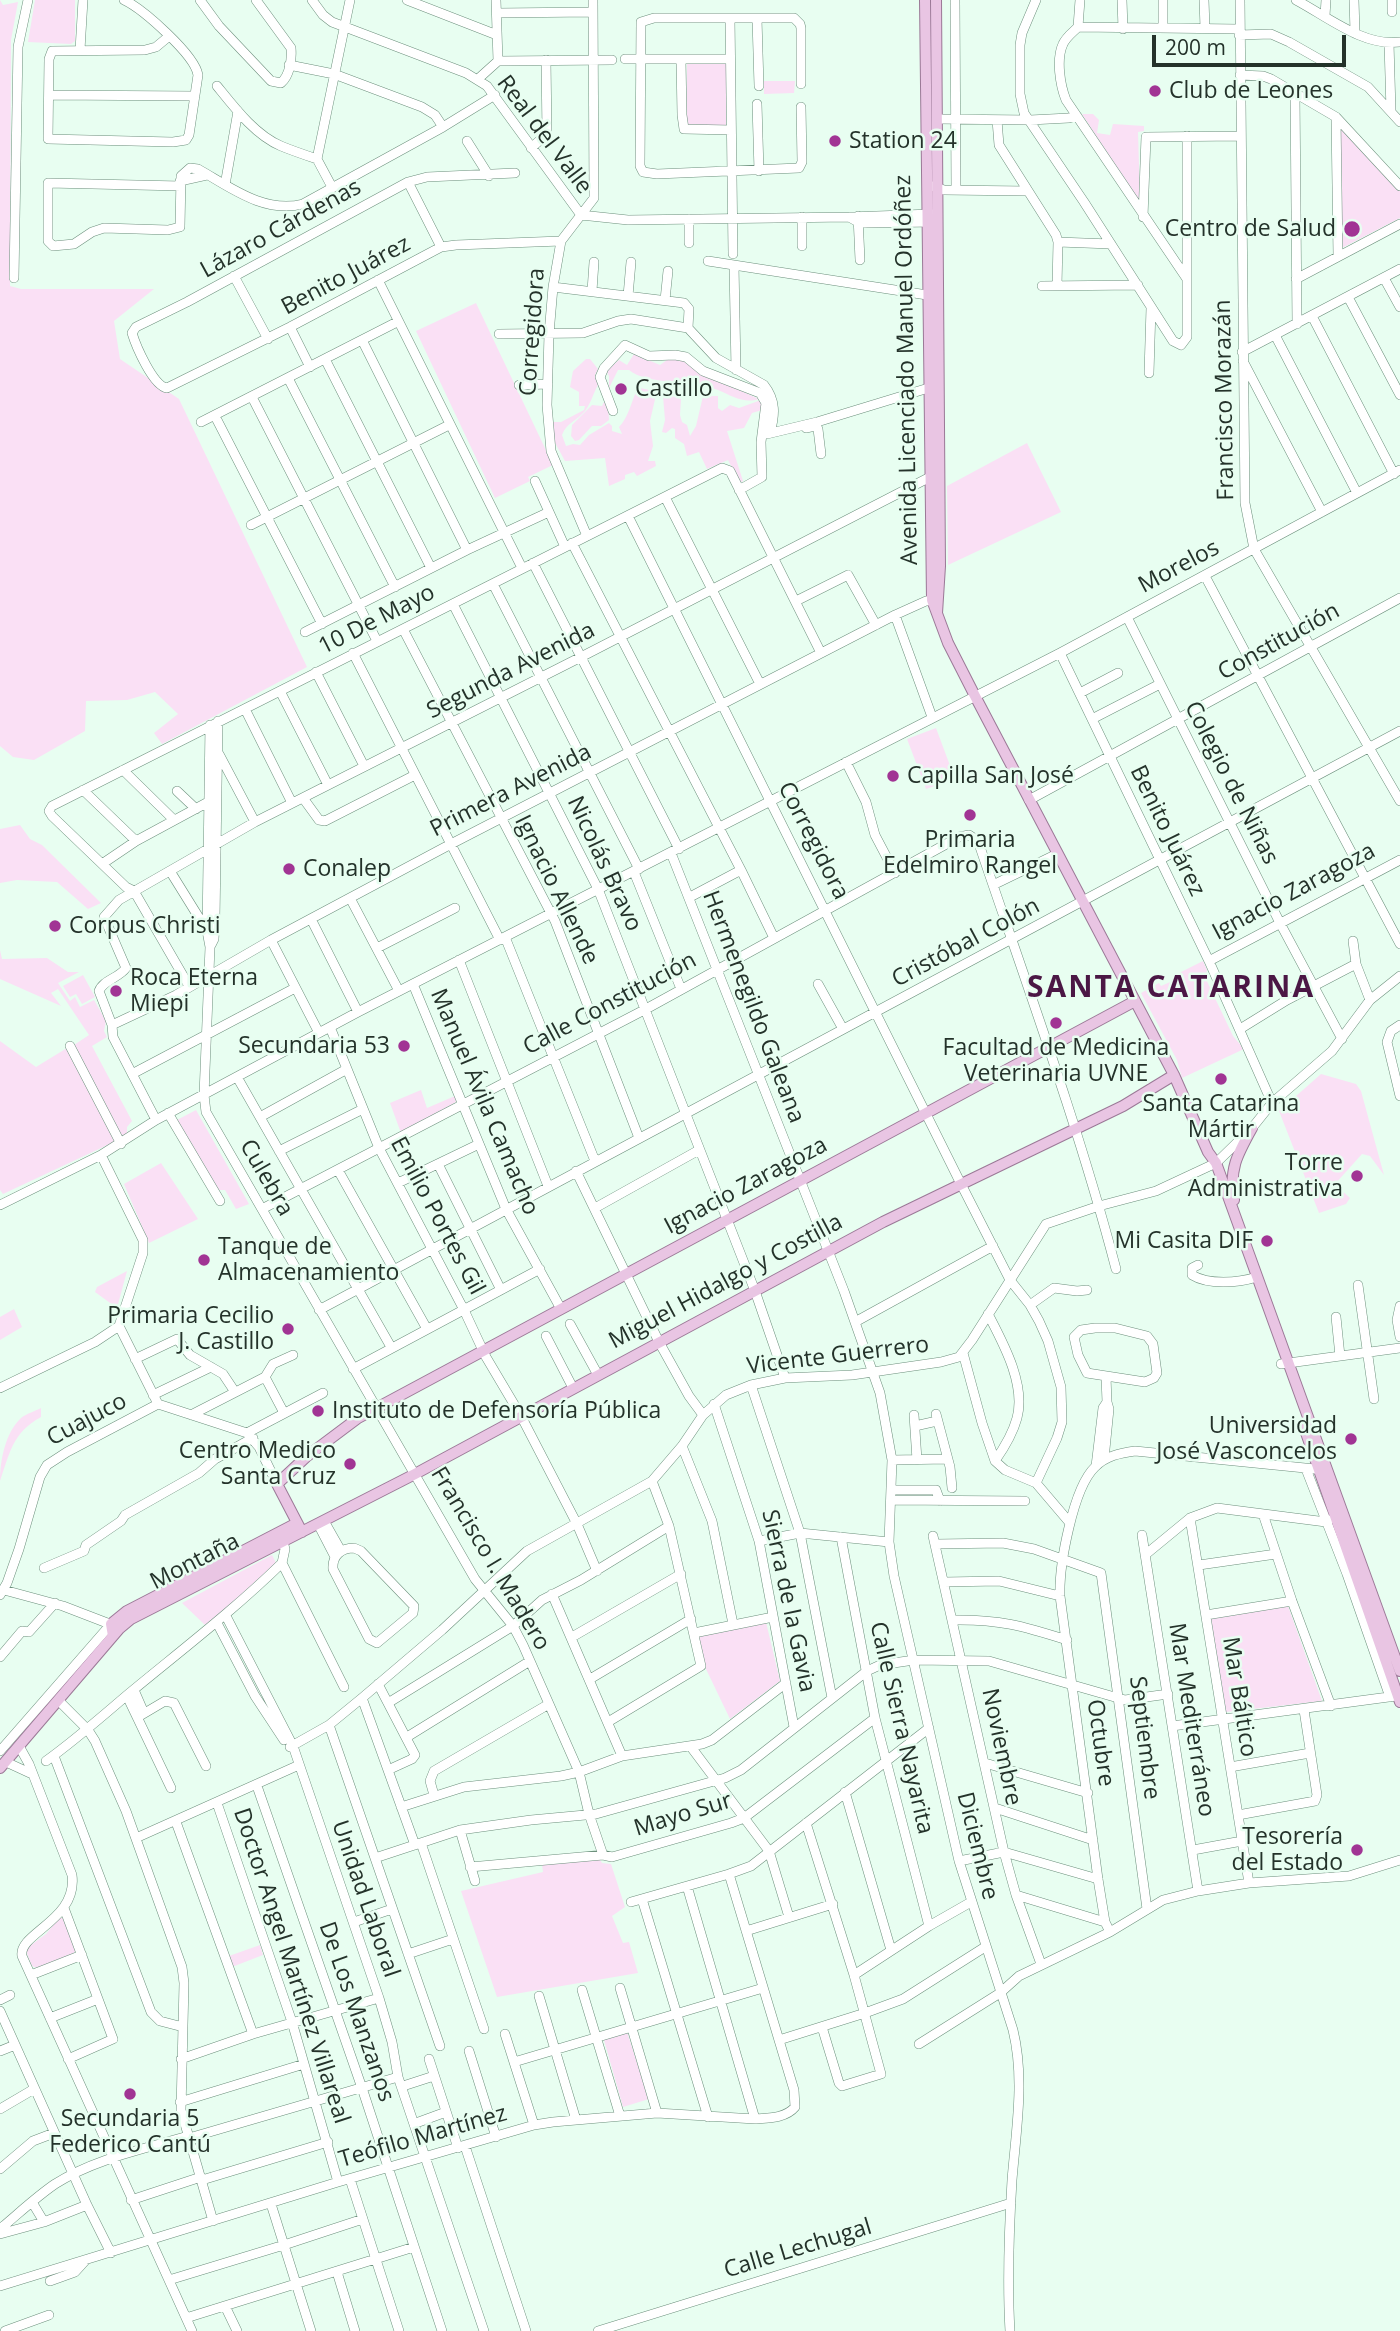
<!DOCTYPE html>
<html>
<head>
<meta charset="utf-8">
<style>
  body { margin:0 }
  #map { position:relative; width:1400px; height:2331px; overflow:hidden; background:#e8fef1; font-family:"Open Sans",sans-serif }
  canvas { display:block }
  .scale { position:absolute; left:1152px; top:35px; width:194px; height:32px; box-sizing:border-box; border:4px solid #24322a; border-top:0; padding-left:9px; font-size:21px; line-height:24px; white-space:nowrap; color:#24322a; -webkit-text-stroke:5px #e8fef1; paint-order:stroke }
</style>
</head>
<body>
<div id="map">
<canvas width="1400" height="2331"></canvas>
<div class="scale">200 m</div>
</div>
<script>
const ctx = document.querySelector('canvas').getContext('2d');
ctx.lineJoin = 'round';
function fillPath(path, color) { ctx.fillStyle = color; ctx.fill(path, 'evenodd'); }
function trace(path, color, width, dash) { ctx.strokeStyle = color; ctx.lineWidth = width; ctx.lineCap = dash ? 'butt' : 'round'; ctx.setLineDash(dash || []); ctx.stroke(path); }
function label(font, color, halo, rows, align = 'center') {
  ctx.font = font + ' "Open Sans",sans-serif'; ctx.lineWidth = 5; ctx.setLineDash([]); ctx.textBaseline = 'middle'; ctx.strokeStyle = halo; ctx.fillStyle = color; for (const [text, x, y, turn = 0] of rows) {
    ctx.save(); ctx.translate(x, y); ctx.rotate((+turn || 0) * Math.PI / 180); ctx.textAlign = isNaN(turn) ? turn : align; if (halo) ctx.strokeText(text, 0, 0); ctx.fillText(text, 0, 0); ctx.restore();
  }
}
const green = new Path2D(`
  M0 0 3 5 18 2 11 40 10 286 21 289H154L114 321 120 359 179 399 307 667 162 744 154 733 178 714 155 692 127 700 86 701 85 731 34 760 13 757 0 746Z
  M35 0H75V41L71 44 28 42Z
  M687 64H726V127H686Z
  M764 81H795L794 93 764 94Z
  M1082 114H1093L1099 120 1097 133 1110 135 1113 124 1144 126V131L1138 132 1140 198 1137 199Z
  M1340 126 1400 191V218L1340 249Z
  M476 303 553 465 528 477 530 481 495 498 416 331Z
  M634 354 660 365 667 360H683L697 371 759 399C744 404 732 396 718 390 694 380 646 385 629 370H618L609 388V376L606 371 619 360 627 365Z
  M586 359H590L598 369 595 375 598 385C593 394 591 403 585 411 578 420 566 423 562 435L566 446 573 444 580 445 589 435 609 423 612 426V431L622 434 619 427C629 417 631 401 638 388 644 388 673 396 681 399L680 415 682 422 687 425 690 436 696 426 703 396H718V408L722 411 730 405 739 408 761 400 762 410 752 413 744 428 727 431 743 481 740 483 728 460 707 469 699 452 687 456 684 444 675 438V429L672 428 666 433 662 432 665 420 663 396 656 395 650 421 653 446 648 461H655L656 466 637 476 634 472 625 475V479L609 486 605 458 565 461 554 441 553 422H561L584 410 585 406H579V392L570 387 573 371Z
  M608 401 609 420 601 426H592L579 440 575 441 571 436 572 425 592 405 602 406 604 402Z
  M1027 443 1061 512 948 565 947 486Z
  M936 728 955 779 926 789 907 739Z
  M20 825 30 839 42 845 101 903 88 909 57 882 17 880 0 883V829Z
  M0 950 2 959 47 958 68 972H79L58 983 70 1001 75 997 80 1007 94 1000 106 1021 104 1031 107 1037 92 1046 132 1121 127 1127V1135L122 1137 74 1045 89 1035 58 989 51 993 61 1006 0 979Z
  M1203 961 1207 970 1205 977 1233 1036 1244 1049 1182 1078 1177 1060 1141 993 1159 983 1161 986 1177 979 1175 975Z
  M83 975 95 997 82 1004 76 994 70 997 63 986Z
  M0 1041 36 1067 67 1048 116 1141 3 1194 0 1190Z
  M1321 1074 1356 1084 1361 1091 1384 1175 1370 1156 1362 1154 1335 1184 1350 1198 1346 1204 1319 1213 1279 1111Z
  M421 1090 427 1108 455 1096 456 1102 401 1133 390 1103Z
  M196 1110 249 1204 236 1209 225 1190H217L177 1120Z
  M161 1163 198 1219 149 1243 124 1184Z
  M127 1271 117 1308 95 1292 97 1287Z
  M14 1309 22 1327 0 1340V1317Z
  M41 1408V1417C12 1433 10 1453 0 1481 0 1461 5 1433 21 1418 26 1414 35 1411 41 1408Z
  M272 1555 276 1563 220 1614 205 1625 182 1603Z
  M1288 1606 1322 1701 1226 1712 1210 1618Z
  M766 1622 780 1681 730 1719 705 1667 697 1635Z
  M599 1858 602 1863 611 1864 625 1907 612 1916 623 1943 629 1942 638 1973 497 1997 461 1891 543 1872 542 1864Z
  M60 1917 64 1919 76 1950 74 1953 37 1968 32 1966 26 1951 27 1948 46 1934Z
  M260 1945 263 1955 232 1967 229 1956Z
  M627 2032 649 2099 623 2107 604 2040Z`);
const minor = new Path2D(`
  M124 0C143 9 195 55 198 75L189 135 186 140 173 142 48 139 49 59 52 51 145 50 156 47 168 37
  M200 0 219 26 271 81 281 83C290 75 292 59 291 48L256 0
  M312 0 323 15 332 22 466 73 487 86 581 215 628 220 849 217 932 214
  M407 0 497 35
  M496 0 498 61
  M955 0 956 190
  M1036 0 1022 33 1020 45V94L1024 113 1084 202 1173 341 1181 345 1187 337V136
  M1122 0 1123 29
  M1163 0V28
  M1204 0 1205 28
  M1240 0 1245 503 1254 549 1400 801
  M1296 0C1328 17 1364 47 1400 42
  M1354 0 1355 32
  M1392 0V12
  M497 13 593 12
  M1325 16 1326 0
  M730 18 733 254
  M757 19 759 86
  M1078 27 1080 0
  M1239 35 1271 34 1289 42 1368 87 1400 122
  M1389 43 1391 111
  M80 50 83 0
  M625 59H730
  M681 60 682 115 684 129 731 130
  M289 65 334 74 422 107 435 115 443 127
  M1240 75 1263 76 1271 79 1336 117 1400 186
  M478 79 498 61 612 60
  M217 86C234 107 255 135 281 146 293 151 305 155 317 159
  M1295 94 1297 324
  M49 95 195 96
  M757 104 759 171
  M801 107 802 162 799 168 657 174 643 172 640 166 641 22 654 18H794L800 24 801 28V84
  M1336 117 1338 256
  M937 119 1030 120 1069 118 1077 116
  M997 120 999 145 1056 235 1058 242 1057 286
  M467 141 489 176
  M531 148 547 134 546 60
  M515 173 427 177 408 182 187 302 136 327 132 333C136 346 153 386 167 388L290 327 441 247 456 245 561 241
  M180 181 207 175
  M408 182 441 247
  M225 185 238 111
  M181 186 48 183V241L53 246 74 244 92 232 104 228 168 230 180 227 181 176 190 168 198 169C230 187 264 214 303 204L443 127 495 95
  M932 186 944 190 1027 191
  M332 187 317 159 350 0
  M858 216 860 260
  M802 217V246
  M849 217 858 222 868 223 933 222
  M1143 217 1146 137 1240 136
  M689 219V243
  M1058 242 1111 244
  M708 261 927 295
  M734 265 736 370
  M234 276 268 339
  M14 278 18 47 28 0
  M1384 278 1400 307
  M1187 279 1066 100C1060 85 1056 59 1063 44 1066 37 1072 33 1078 27L1239 29
  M1296 279 1400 224
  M378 280 522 568
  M1042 286 1138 285
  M553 287 684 303 689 309 688 328
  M592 291 594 262
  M628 296 631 262
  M1348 297 1400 395
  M665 300 668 271
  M1312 316 1394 474
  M290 327 310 367
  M499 334 583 333 618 321 631 319 688 328 716 358 764 385C776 400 775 415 770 433
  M1275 335 1357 493
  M362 340 467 550
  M1242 352 1400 269
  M325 359 431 568
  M1243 361 1322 512
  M1149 373 1151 308
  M288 378 395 587
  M519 385 548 384
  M252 397 377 641
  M613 411 600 377 604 368 625 345 649 356 675 355 686 357 703 371 760 393 766 403 761 442 762 477 739 490
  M215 416 322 624
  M201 422 397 322
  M806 428 815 426 818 429 821 454
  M767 434 817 422 935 386
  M535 481 565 547
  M665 497 760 684
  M628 516 961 1184 1010 1280 1030 1305 1039 1321 1048 1341 1061 1387 1062 1422 1057 1438 1036 1483
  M251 525 449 425
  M587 536 551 451 547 405 549 334 553 287 561 241 594 198 593 0
  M572 543 741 870 774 938
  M533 563 679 849
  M1205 576 1400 944
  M493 584 639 869
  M796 601 848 575 876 625
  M453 604 598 889 755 1291 785 1378
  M895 615 932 717
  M1127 617 1280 923 1342 1039
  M403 629 555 921 639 1138
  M305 632 467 550 549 512
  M353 653 500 940
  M1060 653 1209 961 1272 1103
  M316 672 364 766
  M280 691 328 785
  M1080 693 1118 673
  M245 709 292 803
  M1092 719 1160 684
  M210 725 207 931 210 947 204 1095 206 1112 475 1579 513 1626 523 1645 579 1772 589 1814 603 1855
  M219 754 255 822
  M846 762 866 802 875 835 895 873
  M123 770 174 820
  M83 790 136 841
  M177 791 196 809
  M303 798 319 820 325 821 415 775
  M1029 800 1400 598
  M671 853 844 1291 880 1393 892 1460 889 1542 894 1576 959 1861 1013 2030C1025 2079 1016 2131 1012 2180 1009 2230 1007 2281 1010 2331
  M102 864 136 841 210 801
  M170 871 206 929
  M634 872 681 989
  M993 885 1057 854
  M690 897 741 870
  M350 898 399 991
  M311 919 358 1012
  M505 937 595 1161
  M271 940 319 1033
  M1353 941 1356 964 1370 1000
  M211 945 214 939 215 919 218 721
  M377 948 455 908
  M459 960 548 1186
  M1209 961 1400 860
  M413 984 506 1209 561 1309
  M818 984 843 1029
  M189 986 134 891 126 887 52 816 49 811 52 806 722 468 730 471 821 653
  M112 1025 176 995 271 940 451 844 895 615 926 601 937 600
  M1400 1025 1391 1031 1387 1042 1400 1096
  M330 1027 379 1148 464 1310 486 1357 521 1416 577 1524 597 1571
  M1240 1029 1287 1000 1356 964
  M70 1046 121 1144
  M132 1074 295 988
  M237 1077 391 1347
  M168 1113 220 1201
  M260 1117 347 1069
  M156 1120 113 1037 112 1025 99 991C103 980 119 978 126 968L104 917 119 900 255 822 581 657 934 475
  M279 1151 363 1109
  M438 1164 501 1290
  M338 1170 427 1329
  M576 1171 659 1342 689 1396 703 1415
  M398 1183 479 1144
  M0 1205 101 1155 156 1120 358 1012 1060 653 1400 470
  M595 1208 699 1150
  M262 1209 646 1009 959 837 969 835 978 841C1026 983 1078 1124 1116 1269
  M1198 1265 1192 1268V1275C1208 1285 1238 1283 1257 1277
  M1358 1285 1374 1399
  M1030 1305 1054 1288 1077 1291 1087 1290
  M1400 1306 1397 1320 1400 1337
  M319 1310 1400 731
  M988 1314C1003 1343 1026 1384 1017 1418 1013 1433 1004 1448 995 1461
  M1336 1317 1340 1356
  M855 1322 993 1246
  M570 1324 598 1375
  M119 1326 158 1404 247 1433 259 1447 277 1484
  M1095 1328H1115L1147 1336 1153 1344 1157 1373 1154 1378 1145 1382 1087 1373 1078 1355 1074 1337 1081 1330Z
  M546 1336 573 1388
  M963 1353 982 1423 995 1461 1005 1470 1036 1483 1070 1523
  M135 1359 177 1339 190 1355 223 1374 235 1392
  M1281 1364 1400 1348
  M353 1369 540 1269
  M265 1377 284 1413
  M751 1385 800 1533 832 1698
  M0 1388 95 1342 119 1326 143 1253V1240L101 1155
  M153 1395 211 1367
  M714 1404 759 1541 794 1727
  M936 1414 950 1467 952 1488
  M191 1415 265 1377 273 1364 293 1355
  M914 1415 917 1460
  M915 1426 937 1421
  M247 1433 323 1393
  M682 1446 712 1521 733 1624
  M1104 1459 1109 1409 1107 1402 1106 1377
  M892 1460 947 1459
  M1096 1466 1103 1408 1107 1402
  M1306 1469 1347 1574 1390 1697
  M892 1490H936L940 1501
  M892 1500 1025 1501
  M1263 1514 1292 1601 1331 1706
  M1190 1518 1249 1883
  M324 1521 341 1551
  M318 1524 335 1557
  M281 1535 285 1549 282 1563
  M1142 1535 1198 1891
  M933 1536 1004 1852 1016 1895 1041 1964
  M841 1537 875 1718 929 1926
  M759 1541 800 1533 889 1542
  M936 1544 1003 1543 1034 1549 1101 1573 1147 1909
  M354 1548 361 1551 414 1606 413 1613 377 1643 369 1639 333 1569C332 1556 341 1548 354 1548Z
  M1145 1555 1190 1518 1217 1508 1326 1522 1329 1520
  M282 1563 344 1687
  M1199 1565 1276 1554
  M44 1568 84 1551 86 1545 121 1521 125 1515 199 1473 215 1459 253 1438
  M944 1582 999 1581 1060 1596
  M4 1590 63 1606 115 1626
  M552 1594 622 1756
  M0 1595 7 1583 19 1549 40 1477 47 1465 67 1452 158 1404
  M1206 1615 1292 1601
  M226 1616 293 1746 379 1998 392 2042 398 2077 484 2331
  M952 1620C999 1619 1023 1626 1067 1640
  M217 1623 255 1696 284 1740
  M694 1633 773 1617
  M572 1637 681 1574
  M0 1657 22 1631 29 1632 55 1603
  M590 1679 691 1619
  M378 1684 415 1755 412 1759 388 1770
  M134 1690 144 1713
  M127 1696 171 1788
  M362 1698 415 1845
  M59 1701 88 1730 95 1741 126 1811 182 1967 184 1983 181 2110 213 2221
  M388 1703 513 1626 542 1600 581 1580 669 1526
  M138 1717 165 1701 174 1703 206 1766
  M608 1722 701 1666 669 1526 652 1481
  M329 1725 440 2046
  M1172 1726 1396 1696
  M407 1737 530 1661
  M19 1746 29 1764 72 1875C78 1920 18 1933 22 1956L192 2331
  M290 1747 329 1725 362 1698 442 1630 527 1551 652 1481 682 1446 703 1415 726 1395 751 1385 785 1378 852 1375 941 1362 959 1357 972 1340 1046 1224 1099 1206 1156 1191 1216 1163 1252 1128 1272 1103 1332 1051 1370 1000 1400 976
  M691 1747 769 1851 789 1917
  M0 1751 111 1624
  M54 1756 151 2012 160 2021 183 2027
  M46 1761C74 1741 99 1719 126 1696 179 1652 233 1611 282 1563
  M6 1762 32 1774
  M985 1763 1088 1793
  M1230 1767 1310 1753
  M257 1786 362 2088 442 2331
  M845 1792 891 1950
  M434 1795 430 1781 434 1771 549 1704
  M217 1803 292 2022 338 2182
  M401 1807 464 1787 561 1776 579 1772 622 1756 702 1744 712 1740 786 1683
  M995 1808 1093 1840
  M1238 1815 1315 1801 1317 1795 1304 1710
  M176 1822 253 2034
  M806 1823 854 1975 881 2074 842 2086 839 2083 822 2027
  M460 1830 475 1881
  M136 1838 299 1765
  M421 1843 484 2029
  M1193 1850 1242 1841
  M375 1858 460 1830 531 1820 596 1814 725 1778 741 1770 867 1671 880 1665 914 1660 989 1661 1125 1700 1168 1694
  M959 1861 1004 1852 1098 1879
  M470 1867 603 1855 612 1857 731 1823 744 1818 875 1718
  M687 1886 755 2119
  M1016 1895 1105 1922
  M642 1899 708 2117
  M631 1902 729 1874 751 1866 929 1728
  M64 1908 113 2039 68 2059
  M354 1922 392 1909
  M746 1931 833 1904
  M1110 1932 1105 1922 1098 1879 1060 1596C1059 1565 1073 1488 1095 1467 1106 1456 1120 1453 1135 1451L1325 1470
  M408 1954 453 1939
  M31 1975 82 1955
  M854 1975 929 1926 971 1902
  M620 1988 657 2113
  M582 1990 620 2116
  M539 1996 576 2120
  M0 2000 10 1995
  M0 2011 87 2205 111 2253
  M50 2018 98 1999
  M505 2034 534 2125
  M779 2040 865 2013 903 1999 985 1947
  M919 2044 1000 1993 1019 1976 1110 1932 1163 1900 1198 1891 1249 1883 1349 1876 1400 1860
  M0 2051 15 2045
  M469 2051 496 2137
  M181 2059 253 2034 379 1998
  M429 2059 458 2148
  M514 2062 763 1988
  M403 2086 434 2076
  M180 2102 304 2064
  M0 2109 34 2089
  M416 2123 446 2112
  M189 2138 398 2077
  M465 2146 526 2331
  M0 2169 33 2141 54 2133
  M350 2179 399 2331
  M202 2180 328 2142
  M131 2200 201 2177
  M32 2202 44 2222
  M271 2204 311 2331
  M0 2229C18 2214 36 2197 55 2184 94 2159 144 2149 188 2136
  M0 2234 44 2222 87 2205
  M337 2272 355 2331
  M169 2280 284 2245 363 2219
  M50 2281 75 2272 85 2261
  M0 2286 338 2182 534 2125 553 2122 657 2113 755 2119C769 2118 786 2118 795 2107L794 2090 729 1874
  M225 2306 237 2331
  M186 2318 414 2247
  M5 2331 49 2315
  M598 2331 1011 2203`);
const major = new Path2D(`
  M925 0 932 600 948 643 975 696 1174 1075 1208 1152 1216 1163 1400 1671
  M936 0 940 566 937 613
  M1234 1200C1229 1169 1237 1155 1252 1128
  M1304 1427 1400 1702
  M302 1532 277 1484 306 1457 358 1418 1135 1001
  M113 1636 111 1624 127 1611 297 1523
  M0 1768 119 1629 131 1619 415 1474 883 1222 1123 1106 1174 1075`);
const markers = [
  [1155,91,7,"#a13494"],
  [835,141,7,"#a13494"],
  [1352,229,9,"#a13494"],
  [621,389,7,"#a13494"],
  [893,776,7,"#a13494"],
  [970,815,7,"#a13494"],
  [289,869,7,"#a13494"],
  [55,926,7,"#a13494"],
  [116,991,7,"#a13494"],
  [1056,1023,7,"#a13494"],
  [404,1046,7,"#a13494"],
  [1221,1079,7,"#a13494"],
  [1357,1176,7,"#a13494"],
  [1267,1241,7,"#a13494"],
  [204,1260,7,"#a13494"],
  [288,1329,7,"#a13494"],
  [318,1411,7,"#a13494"],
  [1351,1439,7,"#a13494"],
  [350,1464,7,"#a13494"],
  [1357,1850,7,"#a13494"],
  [130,2094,7,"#a13494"]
];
const poiNames = [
  ["Club de Leones",1169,91],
  ["Station 24",849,141],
  ["Centro de Salud",1336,229,"right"],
  ["Castillo",635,389],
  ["Capilla San José",907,776],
  ["Primaria",970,840,"center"],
  ["Edelmiro Rangel",970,866,"center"],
  ["Conalep",303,869],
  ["Corpus Christi",69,926],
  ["Roca Eterna",130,978],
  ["Miepi",130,1004],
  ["Secundaria 53",390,1046,"right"],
  ["Facultad de Medicina",1056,1048,"center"],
  ["Veterinaria UVNE",1056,1074,"center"],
  ["Santa Catarina",1221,1104,"center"],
  ["Mártir",1221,1130,"center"],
  ["Torre",1343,1163,"right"],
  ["Administrativa",1343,1189,"right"],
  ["Mi Casita DIF",1253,1241,"right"],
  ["Tanque de",218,1247],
  ["Almacenamiento",218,1273],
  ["Primaria Cecilio",274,1316,"right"],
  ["J. Castillo",274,1342,"right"],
  ["Instituto de Defensoría Pública",332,1411],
  ["Universidad",1337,1426,"right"],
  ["José Vasconcelos",1337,1452,"right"],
  ["Centro Medico",336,1451,"right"],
  ["Santa Cruz",336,1477,"right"],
  ["Tesorería",1343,1837,"right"],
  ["del Estado",1343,1863,"right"],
  ["Secundaria 5",130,2119,"center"],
  ["Federico Cantú",130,2145,"center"]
];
const streetNames = [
  ["Real del Valle",544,135,53],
  ["Lázaro Cárdenas",281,229,-29],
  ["Benito Juárez",346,276,-28],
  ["Corregidora",533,332,-86],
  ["Avenida Licenciado Manuel Ordóñez",907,370,-91],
  ["Francisco Morazán",1225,400,-91],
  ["Morelos",1179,567,-28],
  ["10 De Mayo",377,620,-27],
  ["Constitución",1279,642,-29],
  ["Segunda Avenida",511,671,-27],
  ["Colegio de Niñas",1231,783,63],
  ["Primera Avenida",511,791,-27],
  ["Benito Juárez",1167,831,64],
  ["Corregidora",813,841,63],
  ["Nicolás Bravo",604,864,65],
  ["Ignacio Allende",556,890,64],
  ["Ignacio Zaragoza",1294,892,-28],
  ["Cristóbal Colón",966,943,-28],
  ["Calle Constitución",610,1004,-28],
  ["Hermenegildo Galeana",753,1007,69],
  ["Manuel Ávila Camacho",484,1102,67],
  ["Culebra",266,1178,60],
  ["Ignacio Zaragoza",746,1186,-28],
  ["Emilio Portes Gil",437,1216,62],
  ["Miguel Hidalgo y Costilla",726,1282,-28],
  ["Vicente Guerrero",838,1356,-7],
  ["Cuajuco",87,1420,-28],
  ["Francisco I. Madero",490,1559,59],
  ["Montaña",195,1562,-27],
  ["Sierra de la Gavia",788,1601,78],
  ["Mar Báltico",1239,1697,81],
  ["Mar Mediterráneo",1191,1720,81],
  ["Calle Sierra Nayarita",901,1728,77],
  ["Septiembre",1144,1738,83],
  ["Octubre",1100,1743,82],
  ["Noviembre",1001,1747,78],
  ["Mayo Sur",683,1815,-17],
  ["Diciembre",977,1846,76],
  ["Unidad Laboral",365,1899,71],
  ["Doctor Angel Martínez Villareal",291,1966,72],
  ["De Los Manzanos",356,2012,71],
  ["Teófilo Martínez",423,2137,-16],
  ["Calle Lechugal",798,2249,-17]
];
const districtNames = [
  ["SANTA CATARINA",1171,988]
];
fillPath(green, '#fae0f5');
trace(minor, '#6d907d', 10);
trace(major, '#9b7997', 12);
trace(minor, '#fff', 9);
trace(major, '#e9c5e3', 10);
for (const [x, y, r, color] of markers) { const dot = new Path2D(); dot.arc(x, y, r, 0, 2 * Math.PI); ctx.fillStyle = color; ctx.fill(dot); trace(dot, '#e8fef1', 2.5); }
label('23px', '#24322a', '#e8fef1', poiNames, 'left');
label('23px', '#24322a', '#e8fef1', streetNames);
ctx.letterSpacing = '2px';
label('bold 30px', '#4b1745', '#e8fef1', districtNames);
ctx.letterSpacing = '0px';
</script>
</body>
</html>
